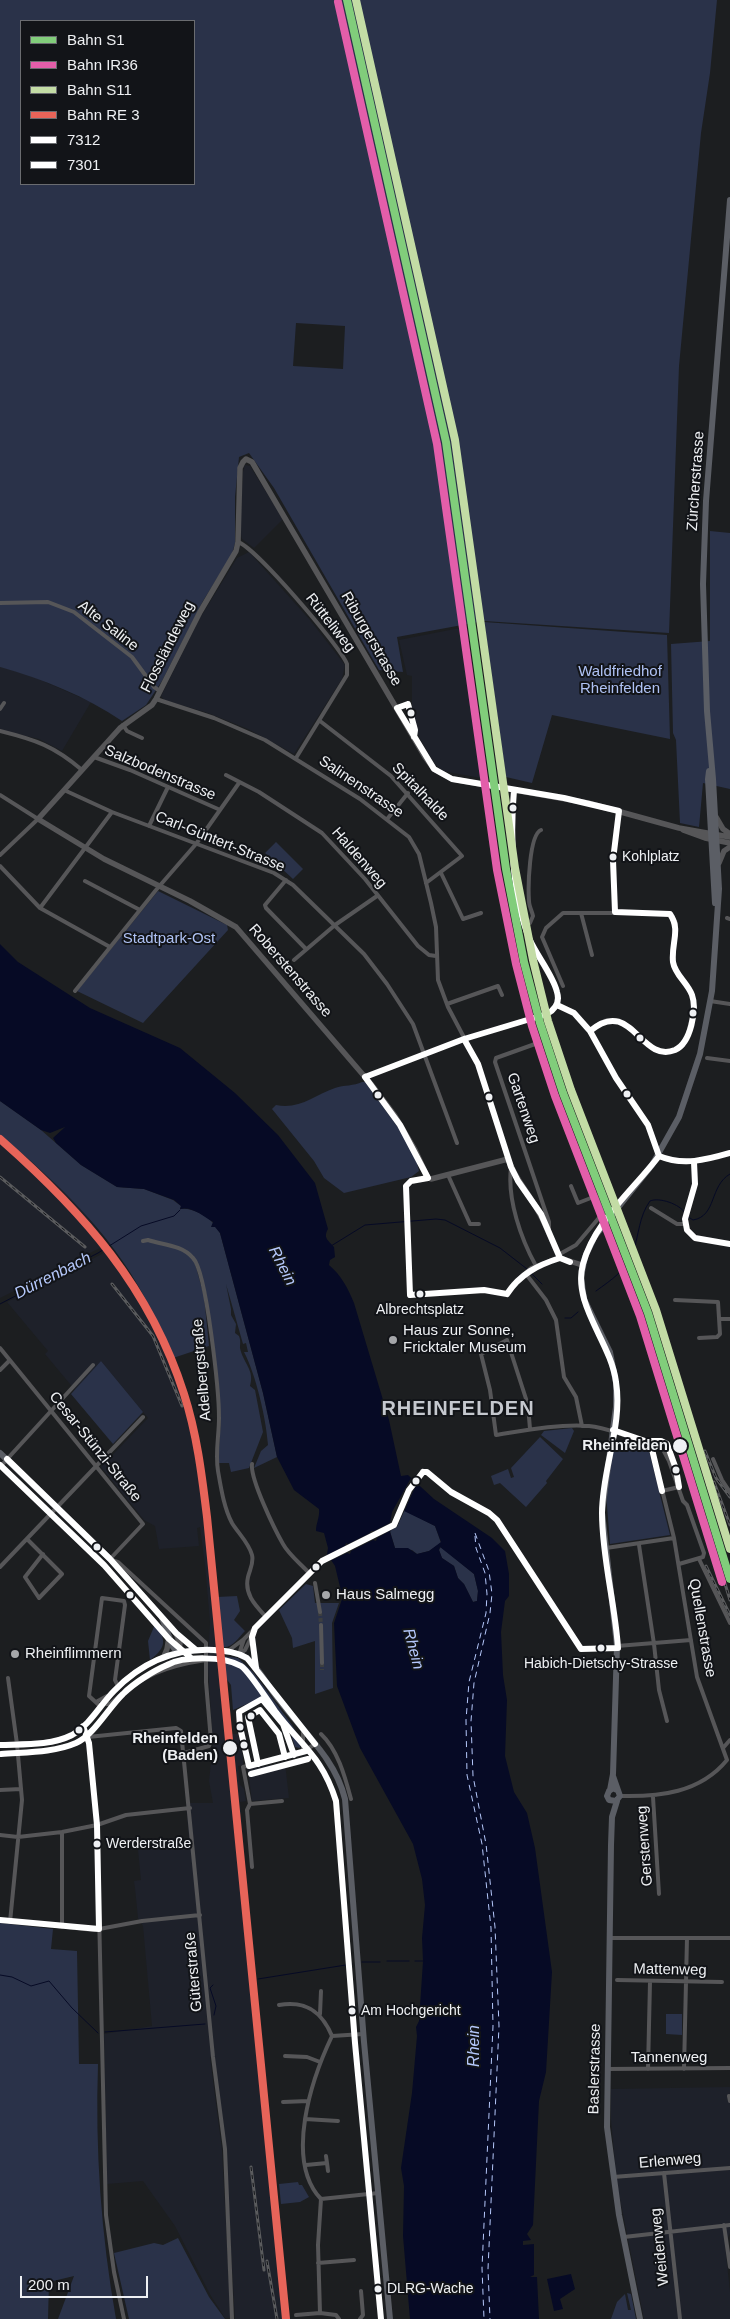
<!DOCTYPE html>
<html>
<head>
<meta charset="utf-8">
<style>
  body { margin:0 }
  #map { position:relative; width:730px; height:2319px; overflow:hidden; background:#1c1e20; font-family:Arial,sans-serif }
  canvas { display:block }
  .legend { position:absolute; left:20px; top:20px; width:175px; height:165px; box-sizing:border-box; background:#121418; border:1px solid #6a6c70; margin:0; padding:6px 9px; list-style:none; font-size:15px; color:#eef0f3 }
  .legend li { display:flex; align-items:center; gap:10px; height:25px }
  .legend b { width:25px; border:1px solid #6a6c70 }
  .scale { position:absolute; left:20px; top:2276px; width:128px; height:22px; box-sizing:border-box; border:2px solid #eef0f3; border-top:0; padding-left:6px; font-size:15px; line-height:18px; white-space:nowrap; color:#eef0f3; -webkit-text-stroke:4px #121418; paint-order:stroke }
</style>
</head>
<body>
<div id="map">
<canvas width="730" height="2319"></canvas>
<ul class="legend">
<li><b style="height:6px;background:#81cd7b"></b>Bahn S1</li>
<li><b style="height:6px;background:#e35eaa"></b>Bahn IR36</li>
<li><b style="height:6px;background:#c3dca5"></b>Bahn S11</li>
<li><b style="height:6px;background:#e76459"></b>Bahn RE 3</li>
<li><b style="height:6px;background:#fff"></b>7312</li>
<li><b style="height:6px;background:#fff"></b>7301</li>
</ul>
<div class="scale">200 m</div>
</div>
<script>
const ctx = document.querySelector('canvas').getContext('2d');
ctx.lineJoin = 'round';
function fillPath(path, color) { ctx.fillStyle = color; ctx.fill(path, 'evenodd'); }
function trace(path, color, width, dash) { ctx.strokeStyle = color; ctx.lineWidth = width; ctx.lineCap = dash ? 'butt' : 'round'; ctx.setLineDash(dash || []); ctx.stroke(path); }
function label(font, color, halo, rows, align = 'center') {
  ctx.font = font + ' Arial,sans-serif'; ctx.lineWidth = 4; ctx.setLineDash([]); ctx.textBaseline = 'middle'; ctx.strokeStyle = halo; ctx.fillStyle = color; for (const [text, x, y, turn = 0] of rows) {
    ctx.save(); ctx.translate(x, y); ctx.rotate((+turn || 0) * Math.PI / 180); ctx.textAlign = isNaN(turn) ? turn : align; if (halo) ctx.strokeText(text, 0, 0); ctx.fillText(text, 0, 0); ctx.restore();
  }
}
const built = new Path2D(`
  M245 465 250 466 283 519 254 548 242 539 240 530 243 472Z
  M249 552 310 620 345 665 342 679 294 754 248 729 208 713 164 700 161 696 200 618 237 558Z
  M465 627 481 778 442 771 434 763 419 737 412 715V676L407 675 399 640Z
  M0 667 27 674 91 702 62 751 39 739 0 730Z
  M0 1135 38 1166 83 1211 116 1254 144 1295 175 1362 192 1412 204 1472 231 1734H238L243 1757V1765L238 1766 240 1785 244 1789 246 1801 240 1802 258 2023 288 2319H235L225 2150 214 2056 210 2057 222 2150 231 2318H225L211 2296 175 2226 143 2181 107 2184 104 2034 152 2026 143 1926 138 1918 135 1888 134 1881 141 1880 138 1850 163 1847 167 1841 189 1839 186 1803H213L209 1781 213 1745 208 1667 210 1622 205 1565 200 1527 197 1528 199 1546 159 1549 155 1526 144 1520 101 1467 148 1418 101 1361 75 1390 45 1354 48 1351 7 1302 100 1255 103 1253 100 1248 0 1298Z
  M285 1763 289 1798 252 1801 248 1769Z
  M730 2087V2233L725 2245 730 2292V2319H644L617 2184 611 2120V2089Z`);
const green = new Path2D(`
  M0 0H717L710 73 701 133 679 366 669 633 484 621 397 637 403 672 379 670 274 488 249 453 239 457 235 497V543L232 554 203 601 162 681 146 705 122 721C85 696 43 679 0 667ZM21 21H194V184H21ZM296 323 345 326 343 369 293 366Z
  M710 531 730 533V789L703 783 699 827 680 823 676 740 673 733 671 644 710 641Z
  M484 622 667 635 670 739 552 715 532 783 506 777Z
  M276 842 303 869 293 879 265 853Z
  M158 891 227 925 228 930 143 1023 77 991Z
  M362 1082H365L413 1148 419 1171 411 1177 344 1193 324 1178 314 1161 272 1109 276 1105C299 1110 315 1095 335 1088 344 1085 354 1086 362 1082Z
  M0 1101 41 1130 81 1165 117 1187 144 1189 173 1200 181 1206 180 1209C190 1207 207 1215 213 1223 216 1226 217 1230 220 1233L263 1393 277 1457 254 1468 261 1451 268 1445C266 1418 256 1375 244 1352H248L246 1343 243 1344 226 1284 231 1309V1315L236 1324 235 1333 239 1336C241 1341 240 1344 240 1348 243 1363 255 1370 250 1386L255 1390 263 1432 249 1468 231 1472 229 1463H218L221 1418 206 1292 196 1260 193 1256 204 1296 209 1346 173 1358C163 1338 155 1316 144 1296 110 1232 55 1180 0 1135Z
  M101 1361 143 1412 113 1444 71 1394Z
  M572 1428 574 1431 565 1453 541 1435 544 1431Z
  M540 1437 563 1459 546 1481 547 1483 526 1507 500 1483 494 1485 491 1476 508 1469 511 1478 514 1477 511 1468Z
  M614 1443 648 1447 670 1535 610 1544 606 1493Z
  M404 1510 435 1526 441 1543 429 1551 417 1554 412 1550 395 1548 390 1531Z
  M441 1547 474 1574 478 1591 477 1601 473 1602 464 1584 458 1578 454 1566 442 1558 439 1550Z
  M306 1584 313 1586 315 1603H339L332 1623 333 1688 315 1694V1641L293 1648 292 1638 279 1610Z
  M237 1596 240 1611 234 1620 245 1631C238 1638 232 1649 222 1647L217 1597Z
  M156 1622C165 1641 168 1646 150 1660L148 1641Z
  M222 1656 238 1658 253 1672 292 1725 301 1740 300 1748 295 1747 288 1725 263 1697 233 1710 231 1685 225 1677Z
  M0 1923 53 1929 51 1949 77 1951 79 2064H98C95 2149 101 2235 116 2319H58L74 2276 49 2282 48 2319H0Z
  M666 2014H682V2035L666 2034Z
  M298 2182 299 2185H302L309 2197 300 2202 281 2204 279 2184Z
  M178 2238 209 2297 225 2319H129L114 2253 154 2243 163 2245Z
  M627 2293 631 2294 636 2319H611L617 2302 625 2294 628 2310H631Z`);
const water = new Path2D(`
  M0 944 18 962 90 1008 180 1048 235 1093 278 1135 315 1183 328 1229C323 1238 328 1240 334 1247L335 1257 330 1260 329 1265C341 1275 348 1288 354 1303L389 1420 401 1476 408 1475 434 1499 492 1538 505 1551 509 1574V1596L505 1601 501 1632 503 1675 507 1700 505 1756 514 1792 527 1813 535 1848 552 1972 546 2072 539 2101 533 2225 527 2234 531 2240 523 2241V2245L534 2244V2275L530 2277H537L539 2319H410L403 2236 404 2186 401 2168 412 2093 417 2036 416 2027 419 2021 423 1961 422 1938 425 1905 422 1879 413 1844 360 1748 337 1686 334 1623 345 1590 341 1591 335 1566 327 1554 328 1548 324 1533 316 1531C316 1523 320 1517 319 1509L294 1490 277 1457 263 1393 220 1233 215 1227H211L213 1222C203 1216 192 1206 180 1209L181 1206 174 1200 144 1189 117 1187 81 1165 56 1143 53 1138 65 1127 50 1133 41 1130 0 1101ZM404 1511 435 1526 441 1542 429 1551 417 1554 408 1548H395L390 1532ZM440 1547 474 1574 478 1591 477 1601 473 1602 464 1584 458 1578 454 1566 442 1558 439 1550Z
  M571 2274 575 2289 560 2299 563 2309 554 2311 547 2279Z`);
const pier = new Path2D(`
  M411 1478 417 1483 397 1527 377 1538 376 1541 373 1540 351 1551 350 1554 347 1553 330 1561 327 1555 345 1546 346 1543 348 1544 370 1533 371 1531H374L390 1523 392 1512Z`);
const stream = new Path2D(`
  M687 1216 693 1220C717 1216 709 1186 730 1174
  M331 1246 365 1225 436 1219 445 1220 500 1248 527 1269
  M530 1272 542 1284
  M596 1291C611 1280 627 1270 633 1252 639 1235 639 1216 650 1201 659 1197 680 1204 685 1213
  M0 1304 98 1253 141 1226 174 1216 180 1210
  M565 1318H571L578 1312
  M387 1961H409
  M415 1961H424
  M362 1962H380
  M0 1975 12 1977 31 1986 49 1981 72 2008 98 2033
  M258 1979 352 1964
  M213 1985 210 1988 216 2006 214 2015
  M105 2032 205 2024`);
const ferry = new Path2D(`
  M475 1533 489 1571 492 1594 490 1613 474 1683 471 1721 473 1776 486 1844 495 1927 499 2026 488 2269 490 2319
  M475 1536 476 1548 485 1573 487 1594 486 1613 469 1682 466 1720 467 1775 482 1844 491 1928 493 2026 482 2268 484 2319`);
const streetTunnel = new Path2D(`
  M320 1612 321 1625
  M322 1663V1670`);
const primaryTunnel = new Path2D(`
  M201 1650 224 1651`);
const street = new Path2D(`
  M238 542C255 547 340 646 347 664V675L296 758
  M0 603 48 602 74 612 132 657 154 687 160 691
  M156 699 214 718 265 740 360 799 409 837 419 854 431 903 436 927 438 980 448 1007 478 1064 508 1159
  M0 709 4 703
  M320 721 391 776 462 856 426 883
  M123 725 127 731 142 738
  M0 731C36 740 54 746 82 770
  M94 757 130 770 218 809
  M226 775 259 792 322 833 365 879 418 946 429 955 436 956
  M64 790 112 812 274 873 293 885 364 954 387 984 413 1024 457 1143
  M0 795 38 819 0 855
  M388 818 408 793
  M149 826 168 787
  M0 866 40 908 110 947
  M441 873 463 919 481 913
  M286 880 265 905 266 908 306 949
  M85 881 140 910
  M40 908 112 812
  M615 912 613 860 619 811
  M581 913 592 955
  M727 918 730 919
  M525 925 530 923 533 916C532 911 529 906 529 901 528 887 529 835 541 830
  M294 960 335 925 377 896
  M563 986 542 937 546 928 563 913H662L670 914 676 923C676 938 670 955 675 969 678 977 684 981 688 988 696 998 693 1013 690 1025 688 1035 686 1045 675 1050 648 1063 636 1018 610 1020 602 1020 596 1026 590 1031
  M75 991 156 890 196 844 239 783
  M710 1001 730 1004
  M447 1004 498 986 502 995
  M557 1005 574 1013 590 1031 616 1078 648 1125 659 1156C681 1168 707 1160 730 1153
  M529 1020 536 1040 535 1044 496 1058 495 1062 549 1222V1229
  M707 1058 730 1061
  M365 1077 464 1039 547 1014C558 1009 560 1001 557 990 547 972 534 952 527 932 516 901 509 822 514 790
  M694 1162 695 1184 685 1219 687 1230 695 1238 730 1244
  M511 1168C507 1199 521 1239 536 1266
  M448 1175 470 1224H479
  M651 1208 677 1224H685
  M143 1241 148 1240C163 1245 182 1245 193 1258 207 1272 219 1394 219 1418 219 1436 215 1453 218 1471 221 1488 224 1508 232 1523 238 1533 249 1543 252 1555 254 1563 250 1569 248 1577 244 1594 255 1605 266 1617
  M408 1243 406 1186 411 1181 428 1178
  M558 1255 576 1245 603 1213 596 1196 578 1203 571 1186
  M526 1274 546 1300 556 1320 564 1377 576 1397 582 1426
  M513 1284 531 1268 560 1258
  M507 1294 510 1288
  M675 1300 718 1302 720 1334 717 1337 699 1338
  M719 1319H730
  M0 1348 143 1524 110 1559 118 1562 206 1643V1682L211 1741 209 1746 184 1753
  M0 1370 9 1361
  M530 1429 528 1405 507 1340 481 1354 490 1390 496 1435C527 1430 558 1424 589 1426 613 1428 635 1443 658 1440L669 1461 683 1501 687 1505 704 1553 703 1557 679 1564
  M713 1459 722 1480 730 1492
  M252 1464C250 1479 275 1530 283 1544 289 1555 301 1564 309 1573
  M0 1467 93 1365
  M662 1491 679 1487
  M28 1540 62 1574 39 1598 25 1577 43 1554
  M639 1545 654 1644 659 1690 667 1721
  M606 1548 674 1538
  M699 1559 730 1623
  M0 1567 143 1417
  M315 1583 320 1612
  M321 1625 322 1663
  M252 1639 255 1664
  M617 1646 691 1640
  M228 1651 244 1639 322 1561 394 1525C403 1507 407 1486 423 1472H427L451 1492 489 1513 497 1520 581 1649 617 1648
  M239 1654 245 1650 255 1630
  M239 1654 244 1639
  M8 1678 17 1744 22 1800 10 1922
  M96 1702 107 1696
  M104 1704H110C141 1676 165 1666 206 1660
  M101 1707 89 1696 102 1598 124 1601 125 1605 115 1680 118 1686
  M84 1727 89 1743 97 1825 106 2215 114 2272 124 2319
  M303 1730V1752
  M321 1734C338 1750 345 1777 351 1799
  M88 1737 176 1728 181 1731 213 2057 225 2149 232 2319
  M723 1748 730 1740
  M0 1790 21 1789
  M620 1796C659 1797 700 1793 727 1760L697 1677 674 1538 650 1441
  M653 1797 659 1894
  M250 1804 282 1801
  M62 1832V1927
  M0 1835 18 1837 62 1832 97 1825 126 1815 190 1808
  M252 1867 247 1810 250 1804 243 1767 303 1752 315 1744
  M0 1920 94 1930 142 1921 200 1915
  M610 1938H730
  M617 1980 722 1982
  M279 2005C306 2000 322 2012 332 2036
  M320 2014 321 1991
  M363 2034 332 2036C312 2078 284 2160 321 2199L378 2193
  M285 2056 307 2057 320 2062
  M608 2069 730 2068
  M648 2069 650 1982
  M684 2069 687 1938
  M729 2096 730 2101
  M283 2102 308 2101
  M305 2119 338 2121
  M327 2163 328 2171
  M306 2165 327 2163 326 2156
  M664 2173 680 2319
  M613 2177 730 2168
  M321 2199 318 2245 320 2313 336 2315 339 2319
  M724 2225 730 2267
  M624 2237 730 2225
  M318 2263 354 2260
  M296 2315 320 2313
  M360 2319 363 2315 361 2291`);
const secondary = new Path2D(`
  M716 817 723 829 730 834
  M683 830 705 838 730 843
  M719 863 724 851 730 847
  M582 1265 560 1258C552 1243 547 1226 538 1211 529 1193 515 1179 508 1159L431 1179 428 1178 415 1150 395 1116 371 1084 236 927 190 901 104 859 38 819 120 728 152 705 156 699 200 612 236 551 238 542 240 468 243 462 246 459 252 462 425 757 434 769 452 779 588 803 679 828 730 837
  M164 1656 167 1649 169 1637
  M0 1745C22 1743 52 1746 73 1735 89 1726 100 1707 112 1693 129 1674 154 1660 177 1652L180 1644 176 1633`);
const primary = new Path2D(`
  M709 771 708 779 715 903
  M0 1453 110 1559 176 1633 196 1650
  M162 1618 173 1647 177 1652 201 1650
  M224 1651C232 1652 242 1654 249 1660 261 1671 268 1687 279 1700 303 1732 335 1758 345 1799L364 2042 390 2319
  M613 1776 620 1796 616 1801 609 1800 607 1796 609 1791 613 1788 617 1790
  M610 1790 613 1774 617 1646 602 1512 616 1407V1383L610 1352 584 1299 581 1277 585 1257 595 1236 652 1165 679 1117 700 1054 712 991 719 889 713 779 707 711 703 584 706 501 730 200
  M617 1801 612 1817 611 1845 607 2127 619 2215 640 2319`);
const rail = new Path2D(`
  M0 1177 85 1247
  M112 1284 153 1336 182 1406
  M659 1322 703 1460
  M705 1451 716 1478 730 1497
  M714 1482 730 1525
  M706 1521 730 1600
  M706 1566 730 1615
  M251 2167 264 2270
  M267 2261 277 2319`);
const bus1 = new Path2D(`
  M414 737 415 730 408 704 397 708 434 769 452 779 564 798 619 811 613 860 615 912 670 914C681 930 671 943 673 962 675 975 687 982 692 995 697 1009 691 1043 675 1050 640 1064 632 996 590 1031
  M557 1005 574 1013 590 1031 616 1078 648 1125 659 1156
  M464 1039 478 1064 511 1167 518 1181 541 1214 560 1258
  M365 1077 464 1039 547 1014C556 1009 560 1002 557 992 553 975 536 955 529 938 512 896 510 835 514 790
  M365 1077 400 1125 428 1178
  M659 1156C683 1166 706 1160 730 1153
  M694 1162 695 1184 685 1219 687 1230 695 1238 730 1244
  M507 1294C520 1274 538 1265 560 1258L570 1262
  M410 1295 406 1186 411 1181 428 1178
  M410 1295 484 1290 507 1294
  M613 1430 645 1441H661L667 1444 676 1469 679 1487
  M650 1441 662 1491
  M7 1459 110 1559 176 1633 196 1650
  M423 1472H427L451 1492 489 1513 497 1520 581 1649 618 1648
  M618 1648C615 1603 602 1558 602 1513 602 1469 623 1425 616 1382 611 1342 572 1305 583 1264 594 1222 634 1189 659 1156
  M256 1668 252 1637 255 1628 322 1561 394 1525 409 1490 423 1472
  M83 1726 89 1743 97 1825 99 1929
  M0 1745C23 1744 50 1746 72 1735 90 1725 100 1705 114 1691 141 1663 175 1648 214 1650 226 1651 237 1652 247 1658L315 1744
  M249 1766 240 1727 239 1712 262 1699 283 1724 294 1755
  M249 1766 306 1751
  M0 1920 99 1929`);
const bus2 = new Path2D(`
  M0 1465 104 1565 169 1639 190 1657
  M1 1754C25 1752 53 1753 76 1743 93 1736 109 1707 123 1694 134 1683 153 1671 167 1665 184 1656 224 1656 241 1666 249 1671 268 1701 275 1711 301 1746 322 1756 336 1801L355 2043 381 2319
  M258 1764 248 1717 260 1710 279 1734 285 1757
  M251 1774 308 1759`);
const rail1 = new Path2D(`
  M347 0 446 442 506 869 524 962 540 1023 563 1093 648 1313 730 1579`);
const rail2 = new Path2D(`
  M338 2 437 444 497 870 516 964 532 1026 555 1096 640 1316 722 1582`);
const rail3 = new Path2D(`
  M356 0 455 440 515 868 533 960 548 1021 571 1090 656 1310 730 1549`);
const rail4 = new Path2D(`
  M0 1139C83 1212 150 1287 184 1394 197 1434 202 1476 207 1517L286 2319`);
const markers = [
  [411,713,4.5,"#eef0f3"],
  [513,808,4.5,"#eef0f3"],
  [613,857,4.5,"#eef0f3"],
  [693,1013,4.5,"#eef0f3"],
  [640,1038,4.5,"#eef0f3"],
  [627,1094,4.5,"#eef0f3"],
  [378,1095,4.5,"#eef0f3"],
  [489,1097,4.5,"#eef0f3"],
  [420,1294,4.5,"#eef0f3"],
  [393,1340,5,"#a4a6a9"],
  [680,1446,8,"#eef0f3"],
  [676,1470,4.5,"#eef0f3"],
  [416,1481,4.5,"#eef0f3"],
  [97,1547,4.5,"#eef0f3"],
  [316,1567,4.5,"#eef0f3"],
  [130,1595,4.5,"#eef0f3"],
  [326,1595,5,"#a4a6a9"],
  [601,1648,4.5,"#eef0f3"],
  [15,1654,5,"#a4a6a9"],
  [251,1716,4.5,"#eef0f3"],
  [240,1727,4.5,"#eef0f3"],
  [79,1730,4.5,"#eef0f3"],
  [244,1745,4.5,"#eef0f3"],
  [230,1748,8,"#eef0f3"],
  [97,1844,4.5,"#eef0f3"],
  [352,2011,4.5,"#eef0f3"],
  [378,2289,4.5,"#eef0f3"]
];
const busNames = [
  ["Kohlplatz",622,857],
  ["Albrechtsplatz",420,1310,"center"],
  ["Habich-Dietschy-Strasse",601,1664,"center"],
  ["Werderstraße",106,1844],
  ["Am Hochgericht",361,2011],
  ["DLRG-Wache",387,2289]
];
const streetNames = [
  ["Zürcherstrasse",696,481,-86],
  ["Rütteliweg",330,623,52],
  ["Alte Saline",108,626,38],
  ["Riburgerstrasse",371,639,60],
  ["Flossländeweg",168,647,-63],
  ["Salzbodenstrasse",160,773,23],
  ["Salinenstrasse",361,787,34],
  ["Spitalhalde",420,792,46],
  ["Carl-Güntert-Strasse",220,842,22],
  ["Haldenweg",359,858,49],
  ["Roberstenstrasse",290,971,49],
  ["Gartenweg",523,1108,71],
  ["Adelbergstraße",202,1370,-95],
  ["Cesar-Stünzi-Straße",95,1447,51],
  ["Quellenstrasse",702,1628,80],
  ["Gerstenweg",645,1846,-94],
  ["Mattenweg",670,1970,1],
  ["Güterstraße",194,1972,-95],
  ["Tannenweg",669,2058],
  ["Baslerstrasse",595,2069,-89],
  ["Erlenweg",670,2161,-5],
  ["Weidenweg",660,2247,-96]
];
const parkNames = [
  ["Waldfriedhof",620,672],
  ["Rheinfelden",620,689],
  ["Stadtpark-Ost",169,939]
];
const poiNames = [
  ["Haus zur Sonne,",403,1331],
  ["Fricktaler Museum",403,1348],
  ["Haus Salmegg",336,1595],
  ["Rheinflimmern",25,1654]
];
const stopNames = [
  ["Rheinfelden",668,1446],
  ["Rheinfelden",218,1739],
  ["(Baden)",218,1756]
];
const waterNames = [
  ["Rhein",282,1266,63],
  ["Dürrenbach",53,1276,-27],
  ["Rhein",413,1649,75],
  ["Rhein",475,2046,-90]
];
const districtNames = [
  ["RHEINFELDEN",458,1409]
];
fillPath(built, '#1e212a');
fillPath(green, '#2a3249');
fillPath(water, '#060a25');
fillPath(pier, '#1c1e20');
trace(stream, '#060a25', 1);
trace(ferry, '#b5c8fb', 1, [6, 5]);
trace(streetTunnel, '#3c3e40', 4, [4, 2]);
trace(primaryTunnel, '#3c3e40', 6, [6, 3]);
trace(street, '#565658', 4);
trace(secondary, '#565658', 5.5);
trace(primary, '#5b5e65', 6);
trace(rail, '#5a5b5d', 3);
trace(rail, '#121418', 1, [4]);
trace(bus1, '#fff', 6);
trace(bus2, '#fff', 6);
trace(rail1, '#81cd7b', 8);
trace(rail2, '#e35eaa', 8);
trace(rail3, '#c3dca5', 8);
trace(rail4, '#e76459', 8);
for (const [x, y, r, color] of markers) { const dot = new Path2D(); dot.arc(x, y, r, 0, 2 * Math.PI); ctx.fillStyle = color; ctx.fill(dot); trace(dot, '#121418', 2); }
label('14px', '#eef0f3', '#121418', busNames, 'left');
label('15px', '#eef0f3', '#121418', streetNames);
label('15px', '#afc2f4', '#121418', parkNames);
label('15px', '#eef0f3', '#121418', poiNames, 'left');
label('bold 15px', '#eef0f3', '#121418', stopNames, 'right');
label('italic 16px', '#b5c8fb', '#121418', waterNames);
ctx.letterSpacing = '1px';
label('bold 20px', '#c5c8ce', '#121418', districtNames);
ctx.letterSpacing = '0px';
</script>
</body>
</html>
